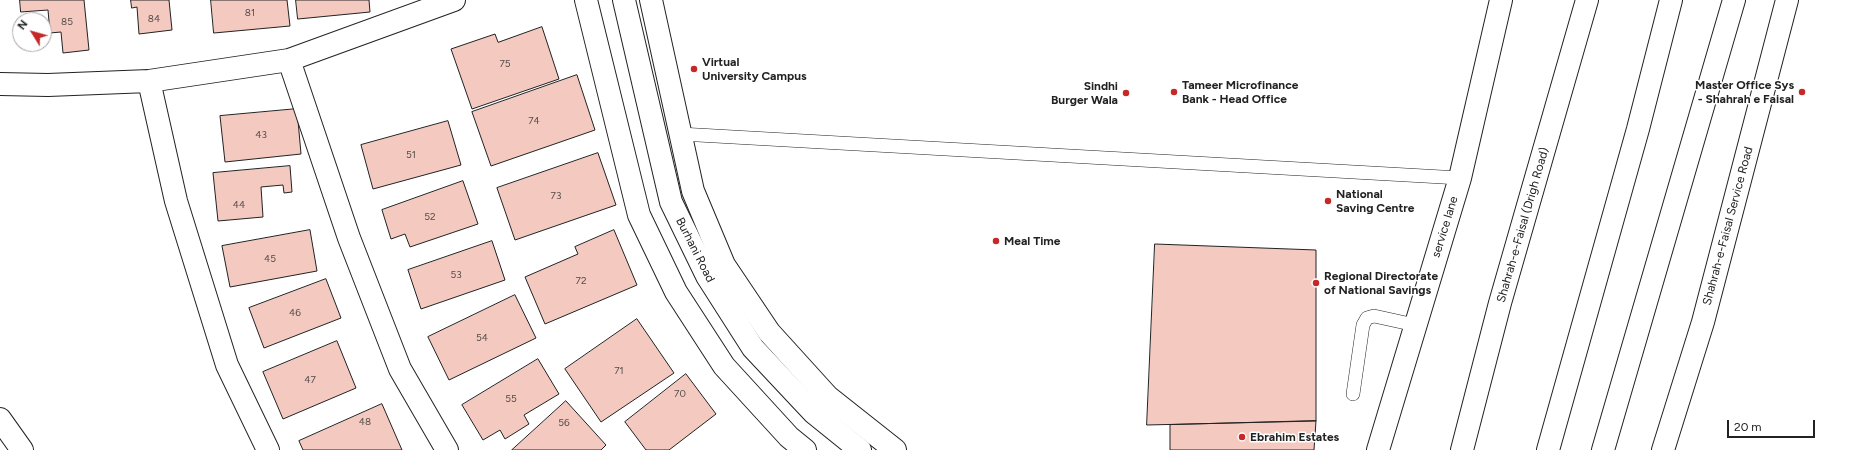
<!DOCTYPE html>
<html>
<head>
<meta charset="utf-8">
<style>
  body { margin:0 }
  #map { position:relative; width:1869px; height:450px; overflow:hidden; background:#fff; font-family:Figtree,sans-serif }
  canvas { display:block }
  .north { position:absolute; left:12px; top:12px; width:40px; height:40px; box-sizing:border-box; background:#fff; border:1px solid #a7a7a7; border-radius:50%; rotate:307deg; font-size:11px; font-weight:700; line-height:16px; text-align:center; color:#222 }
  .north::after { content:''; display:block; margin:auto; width:14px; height:18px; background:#c62828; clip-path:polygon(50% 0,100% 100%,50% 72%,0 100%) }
  .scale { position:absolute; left:1727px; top:420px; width:88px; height:18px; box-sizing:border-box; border:2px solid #222; border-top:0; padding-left:5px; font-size:12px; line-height:14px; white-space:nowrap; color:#222; -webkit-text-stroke:3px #fff; paint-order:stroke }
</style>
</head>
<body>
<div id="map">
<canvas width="1869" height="450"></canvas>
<div class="north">N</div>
<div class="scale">20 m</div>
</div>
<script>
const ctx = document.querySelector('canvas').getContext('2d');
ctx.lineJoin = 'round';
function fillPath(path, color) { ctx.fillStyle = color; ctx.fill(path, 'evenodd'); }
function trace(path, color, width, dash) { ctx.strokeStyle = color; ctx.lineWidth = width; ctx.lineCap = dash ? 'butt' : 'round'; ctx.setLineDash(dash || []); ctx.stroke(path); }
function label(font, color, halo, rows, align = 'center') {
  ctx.font = font + ' Figtree,sans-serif'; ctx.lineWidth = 3; ctx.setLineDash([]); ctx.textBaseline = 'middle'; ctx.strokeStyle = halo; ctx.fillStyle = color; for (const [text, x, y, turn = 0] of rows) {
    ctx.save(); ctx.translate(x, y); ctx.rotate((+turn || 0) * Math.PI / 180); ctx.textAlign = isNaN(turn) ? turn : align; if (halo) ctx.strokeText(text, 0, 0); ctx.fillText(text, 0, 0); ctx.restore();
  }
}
const building = new Path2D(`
  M20 0H84L89 50 63 53 61 32 50 33 48 10 21 12Z
  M131 0H169L172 30 139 34 137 7 132 8Z
  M211 0H287L290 26 214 33Z
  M296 0H369L370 12 298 19Z
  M542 27 559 79 472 109 451 49 495 34 498 42Z
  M577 75 595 130 491 166 472 112Z
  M297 109 301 154 225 162 220 116Z
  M448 121 461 165 373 189 361 145Z
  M598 153 616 205 515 240 497 188Z
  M290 166 292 192 284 193 283 185 261 187 263 217 218 221 213 173Z
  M463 181 478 224 410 247 405 234 391 239 382 210Z
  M310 230 317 271 230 287 222 246Z
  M614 230 637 285 545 324 525 277 578 254 575 247Z
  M492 241 505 280 421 309 408 270Z
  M1155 244 1316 250V421L1147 425Z
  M326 279 341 318 264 348 249 308Z
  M515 295 536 338 449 380 428 337Z
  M637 319 674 373 601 422 565 369Z
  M337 341 356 388 283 419 263 372Z
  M538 359 559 394 524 415 529 424 505 439 500 430 483 440 462 405Z
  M686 374 716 414 669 450H646L625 422Z
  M566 401 606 445 601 450H512Z
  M382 404 402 450H303L299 441Z
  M1316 421 1314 450H1170V425Z`);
const lane = new Path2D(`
  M680 134 1460 178
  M1353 394 1363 325 1367 318 1374 316 1415 325`);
const street = new Path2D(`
  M651 0 693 191 724 265 769 332 828 397 895 450
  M289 60 349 238 400 369 447 450
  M149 81 176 201 227 365 268 450
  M0 84 48 85 149 81 289 60 454 0
  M0 419 22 450
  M1378 450 1460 178 1501 0
  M1663 450 1703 322 1787 0`);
const secondary = new Path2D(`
  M586 0 639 215 676 292 724 366 789 437 805 450
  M624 0 671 202 707 276 753 348 814 413 860 450`);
const highway = new Path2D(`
  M1462 450 1500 303 1587 0
  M1548 450 1638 129 1671 0
  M1603 450 1734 0`);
const markers = [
  [694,69,4,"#c62828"],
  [1174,92,4,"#c62828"],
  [1802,92,4,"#c62828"],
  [1126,93,4,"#c62828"],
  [1328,201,4,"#c62828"],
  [996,241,4,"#c62828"],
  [1316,283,4,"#c62828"],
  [1242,437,4,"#c62828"]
];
const numberNames = [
  ["81",250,13],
  ["84",154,19],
  ["85",67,22],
  ["75",505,64],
  ["74",534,121],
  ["43",261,135],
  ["51",411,155],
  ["73",556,196],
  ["44",239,205],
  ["52",430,217],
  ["45",270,259],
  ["53",456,275],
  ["72",581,281],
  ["46",295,313],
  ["54",482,338],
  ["71",619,371],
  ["47",310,380],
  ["70",680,394],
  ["55",511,399],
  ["48",365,422],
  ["56",564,423]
];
const poiNames = [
  ["Virtual",702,62],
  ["University Campus",702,76],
  ["Tameer Microfinance",1182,85],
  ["Bank - Head Office",1182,99],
  ["Master Office Sys",1794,85,"right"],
  ["- Shahrah e Faisal",1794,99,"right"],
  ["Sindhi",1118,86,"right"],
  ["Burger Wala",1118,100,"right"],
  ["National",1336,194],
  ["Saving Centre",1336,208],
  ["Meal Time",1004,241],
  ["Regional Directorate",1324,276],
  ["of National Savings",1324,290],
  ["Ebrahim Estates",1250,437]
];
const streetNames = [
  ["Shahrah-e-Faisal (Drigh Road)",1523,225,-74],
  ["Shahrah-e-Faisal Service Road",1728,226,-75],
  ["service lane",1445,227,-73],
  ["Burhani Road",695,250,63]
];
fillPath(building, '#f3c9c0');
trace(building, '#222', 1);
trace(lane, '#222', 14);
trace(street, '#222', 24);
trace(secondary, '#222', 24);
trace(highway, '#222', 24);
trace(lane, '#fff', 13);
trace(street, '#fff', 22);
trace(secondary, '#fff', 22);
trace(highway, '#fff', 22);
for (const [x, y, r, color] of markers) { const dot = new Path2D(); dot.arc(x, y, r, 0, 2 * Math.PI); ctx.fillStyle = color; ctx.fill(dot); trace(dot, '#fff', 1.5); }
label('10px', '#564c4a', null, numberNames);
label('bold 12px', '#222', '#fff', poiNames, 'left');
label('12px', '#222', '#fff', streetNames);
</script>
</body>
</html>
